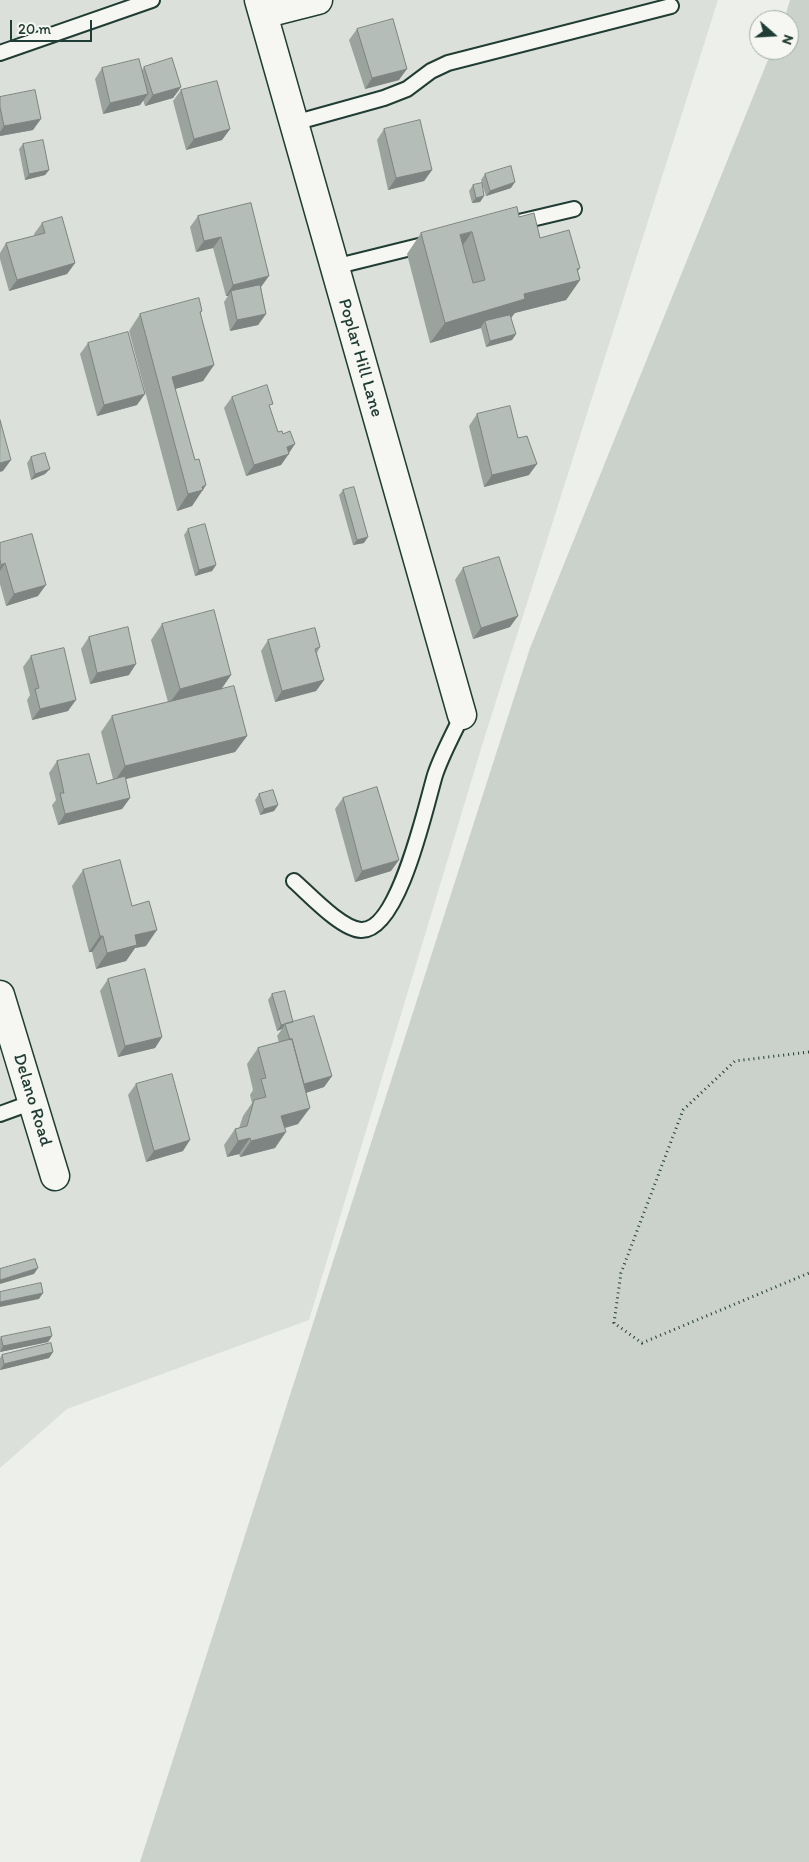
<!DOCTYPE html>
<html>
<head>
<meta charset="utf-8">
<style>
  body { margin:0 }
  #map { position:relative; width:809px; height:1862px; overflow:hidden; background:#edefea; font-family:Itim,sans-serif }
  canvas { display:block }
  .north { position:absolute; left:749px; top:10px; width:50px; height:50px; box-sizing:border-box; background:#f6f6f2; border:1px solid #a0aca6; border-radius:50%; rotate:109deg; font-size:14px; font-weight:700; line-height:20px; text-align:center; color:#1f3d34 }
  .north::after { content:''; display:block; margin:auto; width:18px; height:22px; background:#1f3d34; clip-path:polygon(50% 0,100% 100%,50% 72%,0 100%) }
  .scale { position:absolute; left:10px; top:20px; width:82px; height:22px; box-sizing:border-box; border:2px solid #1f3d34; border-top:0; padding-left:6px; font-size:15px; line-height:18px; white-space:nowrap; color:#1f3d34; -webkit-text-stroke:4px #f6f6f2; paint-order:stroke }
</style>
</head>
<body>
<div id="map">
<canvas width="809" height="1862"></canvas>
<div class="north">N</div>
<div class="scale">20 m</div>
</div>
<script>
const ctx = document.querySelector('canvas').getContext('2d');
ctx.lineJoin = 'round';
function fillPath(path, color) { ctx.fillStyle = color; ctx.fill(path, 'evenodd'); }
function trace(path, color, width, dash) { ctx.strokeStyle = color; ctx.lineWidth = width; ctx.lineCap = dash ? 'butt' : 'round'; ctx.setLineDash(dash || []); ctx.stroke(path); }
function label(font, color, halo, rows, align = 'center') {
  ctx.font = font + ' Itim,sans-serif'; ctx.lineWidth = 4; ctx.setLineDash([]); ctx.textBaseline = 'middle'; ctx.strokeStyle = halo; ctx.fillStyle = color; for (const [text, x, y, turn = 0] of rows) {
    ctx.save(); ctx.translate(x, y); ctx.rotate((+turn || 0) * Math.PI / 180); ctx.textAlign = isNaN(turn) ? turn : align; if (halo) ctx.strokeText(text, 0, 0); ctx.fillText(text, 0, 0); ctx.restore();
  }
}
const built = new Path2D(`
  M0 0H718L484 739 309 1320 67 1409 0 1468Z`);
const green = new Path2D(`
  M790 0H809V1862H140L530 648 772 50H789V20H784Z`);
const path = new Path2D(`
  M809 1052 735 1061 683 1110 621 1273 614 1323 642 1343 809 1273`);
const service = new Path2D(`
  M0 53 152 0
  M294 123 384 98 407 89 431 71 448 63 671 6
  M519 222 574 209
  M334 267 427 244
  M294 881C309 894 341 929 361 930 399 932 426 805 435 775 442 754 453 735 462 715
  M0 1114 33 1102`);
const minor = new Path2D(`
  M259 0 462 715
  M263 14 318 0
  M0 995 55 1176`);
const wall = new Path2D(`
  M357 29 399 80 365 89 349 40Z
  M144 67 181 87 173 98 145 106 143 100 140 105 103 114 95 79 102 68 142 70Z
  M181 90 230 129 222 140 186 150 173 101Z
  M0 97 33 130 0 136Z
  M384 129 432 170 424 181 388 190 377 140Z
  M23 144 49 170 45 175 25 180 19 149Z
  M485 174 511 188 486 196 481 180Z
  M473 185 484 196 480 202 472 203 469 191Z
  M251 203 261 287 266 314 258 325 230 331 224 302 228 296H226L213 248 196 252 190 227 198 216Z
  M519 217 540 238 578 272 580 280 566 300 514 313 511 318 516 334 512 340 486 347 481 328 430 343 407 254 421 233Z
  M42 223 75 263 67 274 9 291 0 259V253L6 243 35 236 34 234Z
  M202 311 200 314 214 365 203 381 175 389 195 460 206 485 192 506 177 511 129 331 140 314Z
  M88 343 137 405 97 416 80 354Z
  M232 397 270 408 278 432 289 454 281 465 246 476 224 408Z
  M477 414 529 475 484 487 469 426Z
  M31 457 45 474 31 480 27 463Z
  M343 490 364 543 353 545 339 495Z
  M188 529 216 565 212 571 195 576 184 535Z
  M0 543 38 596 6 606 0 584Z
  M463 568 510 627 473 639 455 580Z
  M162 624 231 675 221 689 247 736 235 752 125 779 130 798 122 809 58 825 52 805 56 800 49 773 57 761 97 784 113 779 101 732 112 716 168 702 151 640Z
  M89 637 129 675 90 684 81 649Z
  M268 640 320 647 317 653 324 680 316 691 275 702 261 651Z
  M31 656 68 711 32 720 27 700 30 695 23 667Z
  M259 794 278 805 274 811 260 815 255 800Z
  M343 798 391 871 355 882 335 809Z
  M83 870 132 906 146 946 135 948 126 961 96 969 92 952H89L72 886Z
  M108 979 162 1037 155 1048 118 1057 100 991Z
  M272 994 293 1022 332 1076 324 1087 306 1093 298 1124 285 1128 275 1148 240 1157 239 1154 227 1157 224 1145 235 1129 239 1128 243 1116 252 1103 250 1095 253 1090 247 1064 258 1048 279 1042 277 1036 282 1029 277 1031 268 1000Z
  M136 1084 183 1151 146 1162 128 1095Z
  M52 1336 48 1342 0 1352V1339L1 1337Z
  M53 1352 49 1358 0 1370V1358L2 1355Z`);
const shadedWall = new Path2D(`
  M407 69 399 80 365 89 372 78Z
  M181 87 173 98 145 106 153 95Z
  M148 94 140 105 103 114 110 103Z
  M41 119 33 130 0 136V132L4 126Z
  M230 129 222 140 186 150 194 139Z
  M49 170 45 175 25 180 29 174Z
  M432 170 424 181 388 190 396 178Z
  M515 182 511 188 486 196 490 191Z
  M484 196 480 202 472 203 476 198Z
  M472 232 458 252 460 235Z
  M221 237 213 248 196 252 204 241Z
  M75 263 67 274 9 291 17 280Z
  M580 268 570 282 580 280 566 300 515 313 510 319 485 321 481 327V328L430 343 445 323 524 294Z
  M269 276 261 287 232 295 231 291 228 296H226L233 285Z
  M266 314 258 325 230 331 237 320Z
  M516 334 512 340 486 347 490 341Z
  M214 365 203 381 161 393 172 377Z
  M145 394 137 405 97 416 104 405Z
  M295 444 281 465 246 476 254 465 287 447Z
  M11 460 3 471 0 472V463Z
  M537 464 529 475 484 487 492 475Z
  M50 469 45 474 31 480 35 474Z
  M206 485 192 506 177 511 188 494Z
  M368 537 364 543 353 545 357 540Z
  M5 563 0 571V567L1 565Z
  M216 565 212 571 195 576 199 570Z
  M46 585 38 596 6 606 14 594Z
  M518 616 510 627 473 639 481 628Z
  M136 664 129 675 90 684 97 673Z
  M231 675 220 691 168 705 180 689Z
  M324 680 316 691 275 702 282 691Z
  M76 700 68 711 32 720 40 709Z
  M247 736 235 752 114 782 125 766Z
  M130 798 122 809 58 825 65 814Z
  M278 805 274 811 260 815 264 809Z
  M399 860 391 871 355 882 362 871Z
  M157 930 146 946 135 948 126 961 96 969 107 953 135 935Z
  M100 936H103L92 952H89Z
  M293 1022 285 1024 282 1029 277 1031 281 1025Z
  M162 1037 155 1048 118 1057 125 1046Z
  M332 1076 324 1087 296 1096 304 1084Z
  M310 1108 298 1124 270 1132 281 1116Z
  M286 1132 275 1148 240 1157 251 1141Z
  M250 1138 239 1154 227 1157 238 1141Z
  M190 1140 183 1151 146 1162 154 1151Z
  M38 1268 34 1274 0 1284V1280Z
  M43 1293 39 1299 0 1307V1302Z
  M52 1336 48 1342 0 1352 3 1346Z
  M53 1352 49 1358 0 1370 4 1364Z`);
const building = new Path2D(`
  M393 19 407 69 372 78 357 29Z
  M172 58 181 87 153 95 144 67Z
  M139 59 148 94 110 103 102 68Z
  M217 81 230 129 194 139 181 90Z
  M35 90 41 119 4 126 0 107V97Z
  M420 120 432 170 396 178 384 129Z
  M43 140 49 170 29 174 23 144Z
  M511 166 515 182 490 191 485 174Z
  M482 183 484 196 476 198 473 185Z
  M251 203 269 276 233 285 221 237 204 241 198 216Z
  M517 207 519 217 534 213 540 238 569 230 580 268 577 269 580 280 524 294 525 299 445 323 421 233ZM472 232 485 280 473 283 460 235Z
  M62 217 75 263 17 280 6 243 45 233 42 223Z
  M260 285 266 314 237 320 231 291Z
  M199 298 202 311 200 312 214 365 172 377 195 460 199 459 206 485 202 487 203 490 188 494 140 314Z
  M510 315 516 334 490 341 485 321Z
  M128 332 145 394 104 405 88 343Z
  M267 385 273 404 269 405 278 432 282 431 283 434 290 431 295 444 287 447 289 454 254 465 232 397Z
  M510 406 518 438 527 436 537 464 492 475 477 414Z
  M0 420 11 460 0 463Z
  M45 453 50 469 35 474 31 457Z
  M354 487 368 537 357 540 343 490Z
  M205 524 216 565 199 570 188 529Z
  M32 534 46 585 14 594 5 563 1 565 0 559V543Z
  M499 557 518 616 481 628 463 568Z
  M214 610 231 675 180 689 162 624Z
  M128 627 136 664 97 673 89 637Z
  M315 628 320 647 315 649 324 680 282 691 268 640Z
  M64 648 76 700 40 709 35 689 39 688 31 656Z
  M234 686 247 736 125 766 112 716Z
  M89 754 97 784 125 776 130 798 65 814 60 793H64L57 761Z
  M377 787 399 860 362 871 343 798Z
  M273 790 278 805 264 809 259 794Z
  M120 860 132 906 149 901 157 930 135 935 137 945 107 953 103 936H100L83 870Z
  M145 969 162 1037 125 1046 108 979Z
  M285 991 293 1022 281 1025 272 994Z
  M314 1016 332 1076 304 1084 292 1039 290 1040 285 1024Z
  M292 1039 310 1108 281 1116 286 1132 251 1141 250 1138 238 1141 235 1129 247 1126 254 1100 266 1097 261 1079 266 1078 258 1048Z
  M172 1074 190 1140 154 1151 136 1084Z
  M35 1259 38 1268 0 1280V1269Z
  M41 1283 43 1293 0 1302V1292Z
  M50 1327 52 1336 3 1346 1 1337Z
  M51 1343 53 1352 4 1364 2 1355Z`);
const streetNames = [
  ["Poplar Hill Lane",360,358,74],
  ["Delano Road",32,1100,73]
];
fillPath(built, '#dce0db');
fillPath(green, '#cbd2cc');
trace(service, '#1f3d34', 18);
trace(minor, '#1f3d34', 31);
trace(path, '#1f3d34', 3, [1, 4]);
trace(service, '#f6f6f2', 14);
trace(minor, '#f6f6f2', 28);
fillPath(wall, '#9ba39e');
fillPath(shadedWall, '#7e8481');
fillPath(building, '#b4bdb8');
trace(building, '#7e8481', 1);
label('18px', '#1f3d34', '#f6f6f2', streetNames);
</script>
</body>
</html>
